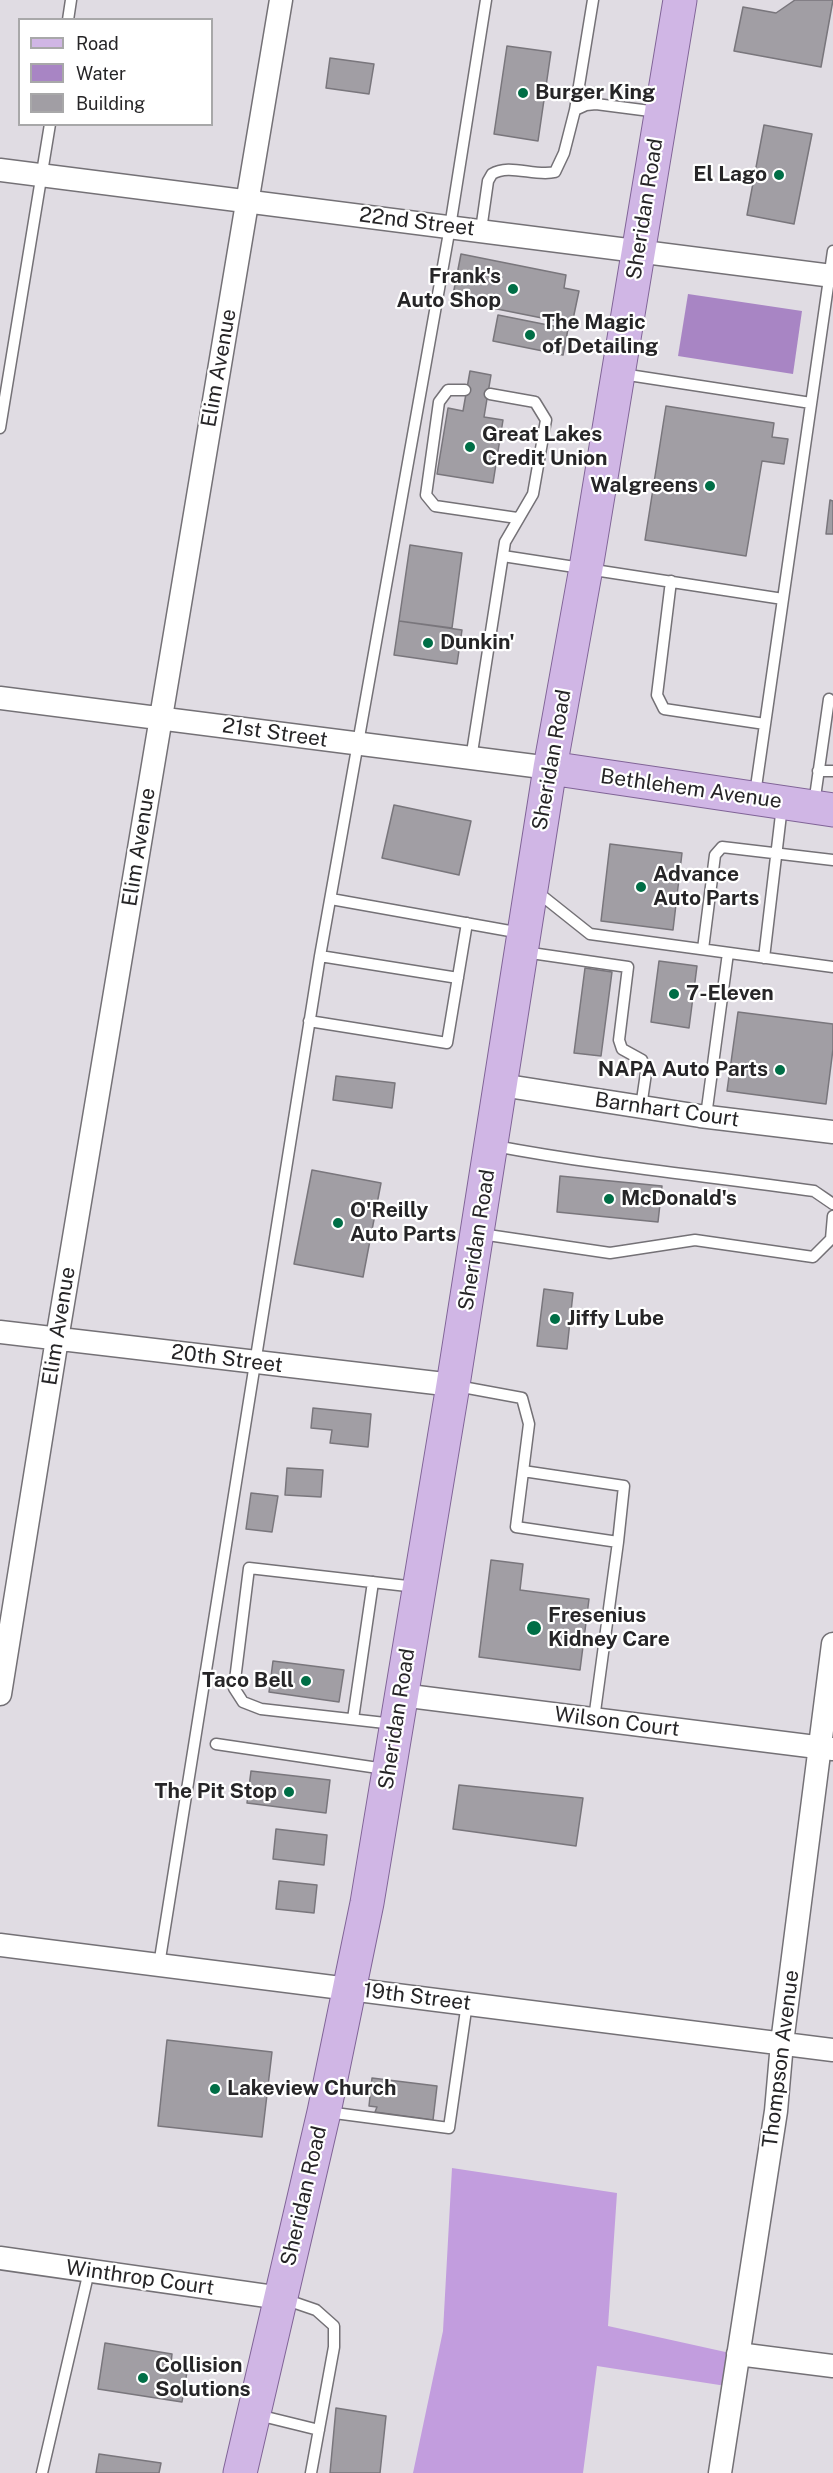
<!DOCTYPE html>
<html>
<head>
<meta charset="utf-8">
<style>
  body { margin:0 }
  #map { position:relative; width:833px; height:2473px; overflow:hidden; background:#e0dce3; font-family:"Public Sans",sans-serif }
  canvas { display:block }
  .legend { position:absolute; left:18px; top:18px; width:195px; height:108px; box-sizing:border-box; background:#fff; border:2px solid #a8a8a9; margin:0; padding:8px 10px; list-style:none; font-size:18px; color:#262527 }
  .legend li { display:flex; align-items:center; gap:12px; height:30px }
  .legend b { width:30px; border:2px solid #a8a8a9 }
</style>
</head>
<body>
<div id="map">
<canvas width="833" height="2473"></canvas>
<ul class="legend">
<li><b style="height:8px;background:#d0b6e5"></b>Road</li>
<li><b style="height:16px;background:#a885c4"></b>Water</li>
<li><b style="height:16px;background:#a19ea4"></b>Building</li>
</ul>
</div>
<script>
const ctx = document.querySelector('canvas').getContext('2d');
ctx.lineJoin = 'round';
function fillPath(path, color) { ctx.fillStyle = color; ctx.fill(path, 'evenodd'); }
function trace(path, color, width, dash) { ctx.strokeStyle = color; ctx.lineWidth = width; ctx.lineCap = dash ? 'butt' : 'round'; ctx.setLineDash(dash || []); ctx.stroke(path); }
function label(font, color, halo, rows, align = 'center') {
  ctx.font = font + ' "Public Sans",sans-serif'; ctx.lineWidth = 4.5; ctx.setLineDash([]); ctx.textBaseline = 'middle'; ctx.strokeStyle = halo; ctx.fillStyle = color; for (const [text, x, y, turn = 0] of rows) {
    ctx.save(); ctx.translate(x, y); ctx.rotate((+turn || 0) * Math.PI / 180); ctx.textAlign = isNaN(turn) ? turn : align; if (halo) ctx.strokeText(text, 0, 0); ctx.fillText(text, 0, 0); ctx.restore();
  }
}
const forest = new Path2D(`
  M452 2168 617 2193 608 2326 730 2353 726 2386 597 2366 583 2473H413L443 2331Z`);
const water = new Path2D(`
  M688 294 802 311 793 374 678 356Z`);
const building = new Path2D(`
  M795 0H833L821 67 734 51 743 7 776 13Z
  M507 46 551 52 538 141 494 134Z
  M330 58 374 64 369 94 326 88Z
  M764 125 812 134 794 224 747 215Z
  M461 254 566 275 564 288 579 291 572 324 452 300Z
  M498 315 568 329 563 355 493 341Z
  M470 371 491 375 484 417 503 420 493 483 437 474 448 408 463 411Z
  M666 406 774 423 772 437 788 439 784 464 762 461 746 556 645 540Z
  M830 500 833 501V534H826Z
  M410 545 462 553 452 628 399 621Z
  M399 621 462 630 457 664 394 655Z
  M394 805 471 821 459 875 382 858Z
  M610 844 682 853 673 930 601 921Z
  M659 961 697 966 689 1028 651 1022Z
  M585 968 612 972 601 1056 574 1053Z
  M738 1012 833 1024V1049L826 1104 727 1091Z
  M336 1076 395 1083 392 1108 333 1100Z
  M312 1170 381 1183 363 1277 294 1264Z
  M560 1176 662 1186 658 1222 557 1212Z
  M544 1289 573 1293 567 1349 537 1346Z
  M313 1408 371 1414 368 1447 330 1443 332 1430 311 1428Z
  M287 1468 323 1470 321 1497 285 1495Z
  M251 1493 278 1496 272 1532 246 1529Z
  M491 1560 523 1564 520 1590 589 1599 580 1670 479 1657Z
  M273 1661 344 1670 339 1702 269 1692Z
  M251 1771 330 1780 326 1813 247 1803Z
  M459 1785 583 1798 576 1846 453 1829Z
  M276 1829 327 1835 324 1865 273 1859Z
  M279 1881 317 1885 314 1913 276 1909Z
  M167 2040 272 2052 262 2137 158 2126Z
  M372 2078 437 2086 433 2120 375 2112 377 2107 369 2106Z
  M105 2343 172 2354 171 2364 188 2366 182 2402 98 2389Z
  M336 2408 386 2416 380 2473H330Z
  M99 2454 161 2463 159 2473H96Z`);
const lane = new Path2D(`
  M68 20 71 0
  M575 110 593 0
  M481 230 488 181 492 174C509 163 535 177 555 172L564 153 575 110 586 105 596 104 658 112
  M622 374 811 403
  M465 390H448L439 402 426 495 435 506 517 518
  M0 428 50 124
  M503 556 783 599
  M671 581 657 695 664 709 765 724
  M471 759 505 542 533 494 546 420 535 402 490 394
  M818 771H833
  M755 794 833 251
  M814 804 829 699
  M536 891 590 934 833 967
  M331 899 521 933
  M703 949 715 855 722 847 833 860
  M524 952 628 967 619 1040 622 1049 642 1060 646 1073 641 1107
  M320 956 458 978
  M764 958 782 806
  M309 1021 447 1043 467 923
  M706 1116 728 953
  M495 1146C601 1166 708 1176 814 1191L833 1204
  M481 1234 610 1253 695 1240 813 1257 831 1239 833 1216
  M457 1386 522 1398 529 1424 516 1527 618 1542 594 1719
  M523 1471 624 1486 618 1542
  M353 1719 373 1582
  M394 1724 261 1709 243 1702 234 1688 249 1568 416 1587
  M216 1744 385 1769
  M159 1965 320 956 450 227 486 0
  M327 2112 449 2128 467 2003
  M284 2299 316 2310 334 2326V2347L311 2473
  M258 2415 319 2430
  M42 2473 89 2271`);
const street = new Path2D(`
  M0 170 833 276
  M0 698 550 768
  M501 1085 700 1116 833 1132
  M0 1332 453 1385
  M0 1694 57 1339 281 0
  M401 1695 833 1749
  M0 1945 833 2050
  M0 2258 281 2298
  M738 2354 833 2366
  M720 2473 776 2111 782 2043 833 1644`);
const primary = new Path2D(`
  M550 768 833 810
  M240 2473 324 2112 367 1903 453 1385 550 768 586 568 680 0`);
const markers = [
  [523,93,6,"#006e46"],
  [779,175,6,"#006e46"],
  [513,289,6,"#006e46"],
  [530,335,6,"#006e46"],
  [470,447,6,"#006e46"],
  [710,486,6,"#006e46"],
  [428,643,6,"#006e46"],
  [641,887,6,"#006e46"],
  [674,994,6,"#006e46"],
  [780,1070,6,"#006e46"],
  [609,1199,6,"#006e46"],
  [338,1223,6,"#006e46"],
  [555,1319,6,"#006e46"],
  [534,1628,8,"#006e46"],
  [306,1681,6,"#006e46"],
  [289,1792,6,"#006e46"],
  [215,2089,6,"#006e46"],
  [143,2378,6,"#006e46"]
];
const poiNames = [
  ["Burger King",535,93],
  ["El Lago",767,175,"right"],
  ["Frank's",501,277,"right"],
  ["Auto Shop",501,301,"right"],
  ["The Magic",542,323],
  ["of Detailing",542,347],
  ["Great Lakes",482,435],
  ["Credit Union",482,459],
  ["Walgreens",698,486,"right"],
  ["Dunkin'",440,643],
  ["Advance",653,875],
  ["Auto Parts",653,899],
  ["7-Eleven",686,994],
  ["NAPA Auto Parts",768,1070,"right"],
  ["McDonald's",621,1199],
  ["O'Reilly",350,1211],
  ["Auto Parts",350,1235],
  ["Jiffy Lube",567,1319],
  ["Fresenius",548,1616],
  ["Kidney Care",548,1640],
  ["Taco Bell",294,1681,"right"],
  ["The Pit Stop",277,1792,"right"],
  ["Lakeview Church",227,2089],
  ["Collision",155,2366],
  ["Solutions",155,2390]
];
const streetNames = [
  ["Sheridan Road",645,209,-81],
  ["22nd Street",417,222,7],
  ["Elim Avenue",219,368,-80],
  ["21st Street",275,733,8],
  ["Sheridan Road",552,760,-80],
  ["Bethlehem Avenue",691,789,8],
  ["Elim Avenue",139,847,-81],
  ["Barnhart Court",667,1110,8],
  ["Sheridan Road",477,1240,-81],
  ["Elim Avenue",59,1326,-81],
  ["20th Street",227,1359,7],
  ["Sheridan Road",397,1719,-81],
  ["Wilson Court",617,1722,7],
  ["19th Street",417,1997,7],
  ["Thompson Avenue",781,2059,-83],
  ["Sheridan Road",304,2196,-77],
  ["Winthrop Court",140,2278,8]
];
fillPath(forest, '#c29dde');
fillPath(water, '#a885c4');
fillPath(building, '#a19ea4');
trace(building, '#79767c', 1.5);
trace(lane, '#747176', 13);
trace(street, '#747176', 25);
trace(primary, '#806497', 35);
trace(lane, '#fff', 10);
trace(street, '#fff', 22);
trace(primary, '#d0b6e5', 33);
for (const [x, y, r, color] of markers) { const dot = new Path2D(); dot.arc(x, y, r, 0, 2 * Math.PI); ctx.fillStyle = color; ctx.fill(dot); trace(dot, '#fff', 2); }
label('bold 21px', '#262527', '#fff', poiNames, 'left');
label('21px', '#262527', '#fff', streetNames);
</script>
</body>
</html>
